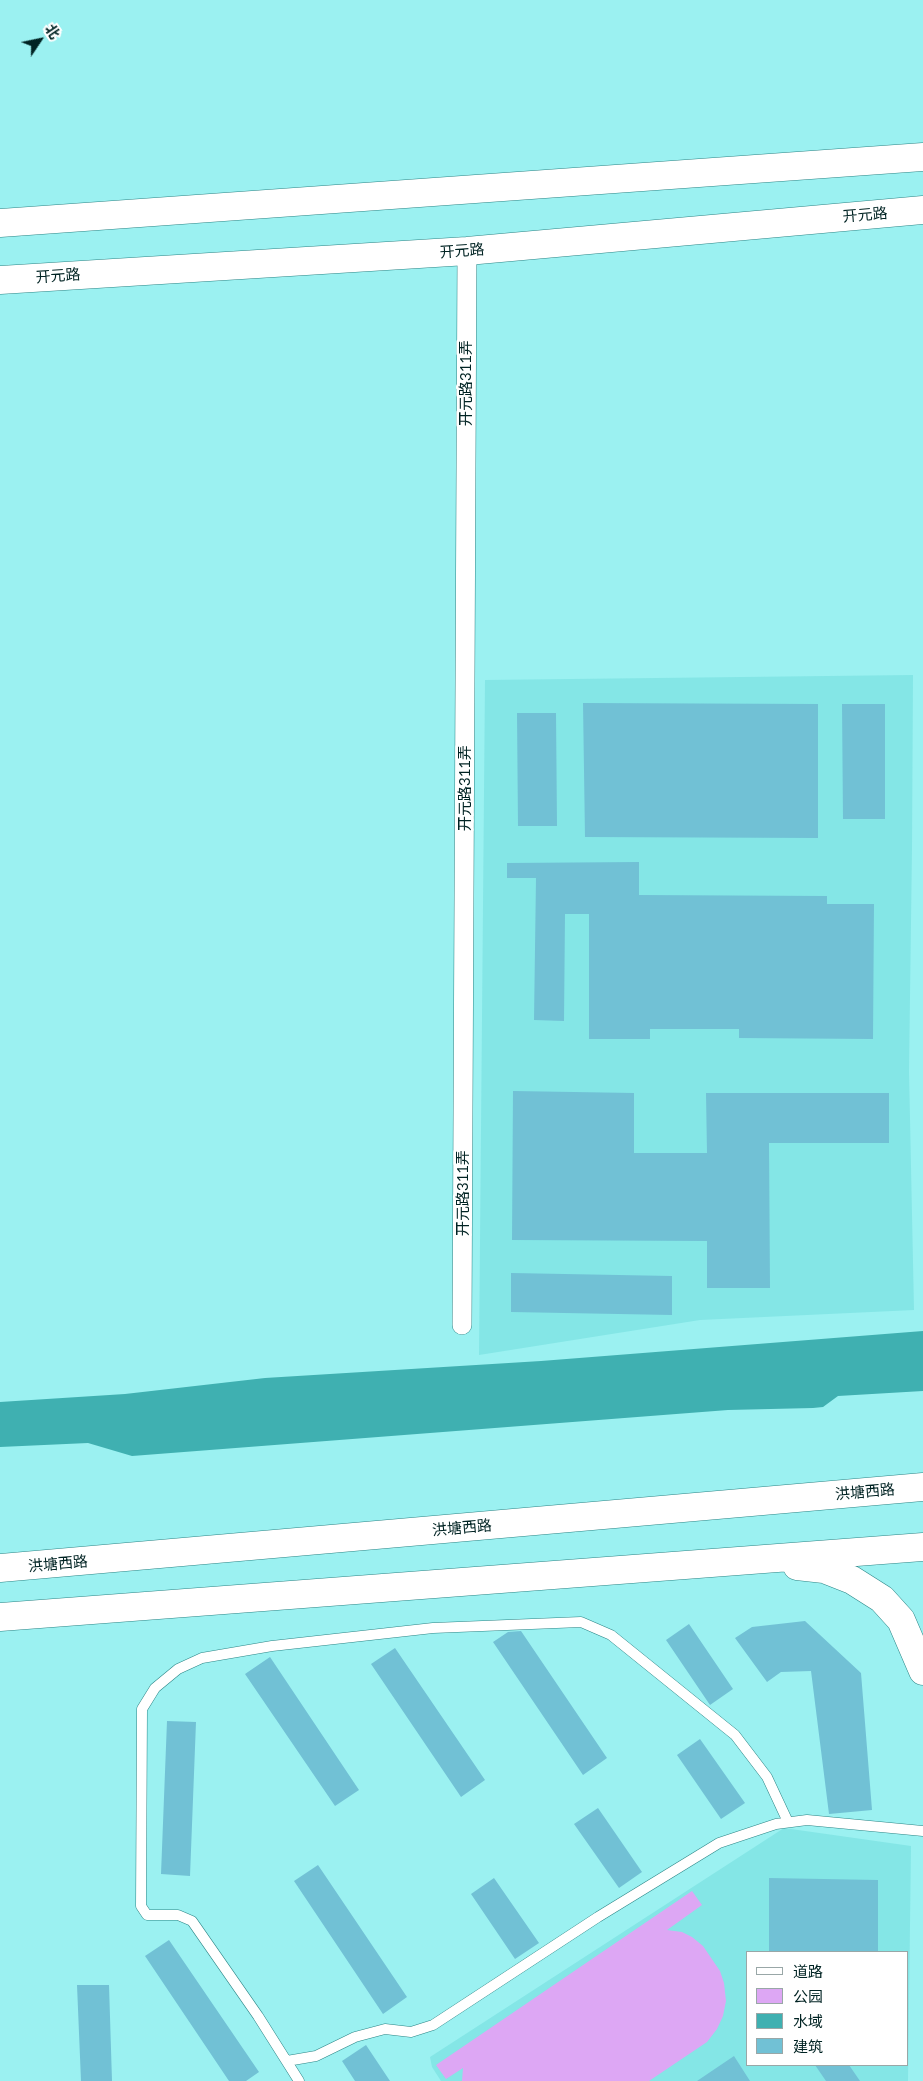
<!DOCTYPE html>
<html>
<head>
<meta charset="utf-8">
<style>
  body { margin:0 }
  #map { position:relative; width:923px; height:2081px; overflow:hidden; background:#9bf1f1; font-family:Lato,"Noto Sans SC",sans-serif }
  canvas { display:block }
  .legend { position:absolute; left:746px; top:1951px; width:162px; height:115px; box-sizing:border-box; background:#fff; border:1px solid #99a7a7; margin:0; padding:6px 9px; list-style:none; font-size:15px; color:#002323 }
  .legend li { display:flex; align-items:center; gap:10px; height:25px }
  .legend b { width:25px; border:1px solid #99a7a7 }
  .north { position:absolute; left:15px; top:15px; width:50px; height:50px; -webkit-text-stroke:4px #fff; paint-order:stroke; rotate:56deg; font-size:14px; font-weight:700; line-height:20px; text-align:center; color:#002323 }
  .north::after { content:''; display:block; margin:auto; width:18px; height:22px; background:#002323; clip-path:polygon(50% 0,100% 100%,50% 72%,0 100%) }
</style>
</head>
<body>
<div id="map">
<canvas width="923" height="2081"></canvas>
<ul class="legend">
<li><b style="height:6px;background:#fff"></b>道路</li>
<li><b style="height:14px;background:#dda7f4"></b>公园</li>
<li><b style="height:14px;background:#3fb0b1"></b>水域</li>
<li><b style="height:14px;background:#71c1d5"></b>建筑</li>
</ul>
<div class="north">北</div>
</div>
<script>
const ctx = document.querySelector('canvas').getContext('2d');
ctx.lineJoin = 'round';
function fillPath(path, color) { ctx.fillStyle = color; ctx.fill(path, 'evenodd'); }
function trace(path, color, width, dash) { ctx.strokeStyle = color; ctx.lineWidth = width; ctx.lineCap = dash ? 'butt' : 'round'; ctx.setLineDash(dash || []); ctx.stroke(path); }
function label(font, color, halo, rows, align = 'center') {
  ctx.font = font + ' Lato,"Noto Sans SC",sans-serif'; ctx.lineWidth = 5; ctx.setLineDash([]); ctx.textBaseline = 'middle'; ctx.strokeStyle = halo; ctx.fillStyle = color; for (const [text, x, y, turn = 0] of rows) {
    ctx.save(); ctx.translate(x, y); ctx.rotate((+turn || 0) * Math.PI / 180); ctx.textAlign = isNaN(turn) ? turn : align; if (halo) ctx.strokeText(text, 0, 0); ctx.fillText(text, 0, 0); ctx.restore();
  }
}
const built = new Path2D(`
  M913 675 912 848 909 1071 914 1310 700 1320 479 1355 485 680Z
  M784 1828 911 1846 908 2081H441L432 2067 430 2057ZM747 1952H907V2065H747Z`);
const green = new Path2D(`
  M692 1891 702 1905 667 1930 682 1932 692 1937 703 1946 720 1971 724 1983 726 2001 723 2016 717 2029 707 2042 649 2081H462L463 2068 446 2079 436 2065Z`);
const water = new Path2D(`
  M923 1331V1391L838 1396 823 1407 813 1408 728 1410 132 1456 88 1443 0 1447V1402L125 1394 265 1378 541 1361Z`);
const building = new Path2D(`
  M583 703 818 704V838L585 837Z
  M842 704H885V819H843Z
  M517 713H556L557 826H518Z
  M639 862V895L827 896V904H874L873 1039 739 1038V1029H650V1039H589V914H565L564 1021 534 1020 536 878H507V863Z
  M513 1091 634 1093V1153H707L706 1093H889V1143H769L770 1288H707V1241L512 1240Z
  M511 1273 672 1276V1315L511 1312Z
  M805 1621 861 1673 872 1810 829 1814 811 1671 781 1672 767 1682 735 1638 752 1627Z
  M689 1624 733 1689 710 1705 666 1640Z
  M521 1631 607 1758 583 1775 493 1642 508 1632Z
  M395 1648 485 1780 461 1797 371 1664Z
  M270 1657 359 1790 335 1806 245 1674Z
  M167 1721 196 1722 190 1876 161 1874Z
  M700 1739 745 1803 721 1819 677 1755Z
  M598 1808 642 1872 619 1888 574 1824Z
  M318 1865 407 1997 383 2014 294 1881Z
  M494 1878 539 1943 515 1959 471 1894Z
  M769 1878 878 1880V1952H769Z
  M169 1940 259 2072 246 2081H229L145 1956Z
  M77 1985H109L112 2081H81Z
  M366 2045 390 2081H355L342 2061Z
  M734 2056 750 2081H697Z
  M815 2065H849L860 2081H826Z`);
const lane = new Path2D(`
  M287 2061 316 2056 355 2037 385 2029 411 2032 433 2025 598 1917 719 1843 776 1824 807 1820 923 1831
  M299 2081 258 2016 192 1921 178 1915H147L141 1906 142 1709 155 1688 178 1669 202 1658 272 1646 433 1628 581 1622 611 1635 735 1735 767 1777 788 1822`);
const street = new Path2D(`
  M462 1325 467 251`);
const secondary = new Path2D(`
  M0 223 923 157
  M0 280 467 251 923 210
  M797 1566 824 1569 852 1580 882 1599 901 1620 923 1671
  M0 1568 923 1487
  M0 1617 923 1547`);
const streetNames = [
  ["开元路",865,215,-5],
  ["开元路",462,251,-4],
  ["开元路",58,276,-4],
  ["开元路311弄",466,383,-90],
  ["开元路311弄",465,788,-90],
  ["开元路311弄",463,1193,-90],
  ["洪塘西路",865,1492,-5],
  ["洪塘西路",462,1528,-5],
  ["洪塘西路",58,1564,-5]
];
fillPath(built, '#84e6e6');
fillPath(green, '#dda7f4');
fillPath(water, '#3fb0b1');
fillPath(building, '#71c1d5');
trace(lane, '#2b8586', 11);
trace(street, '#2b8586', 20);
trace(secondary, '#2b8586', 29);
trace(lane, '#fff', 10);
trace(street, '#fff', 19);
trace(secondary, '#fff', 28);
label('15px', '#002323', '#fff', streetNames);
</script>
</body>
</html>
